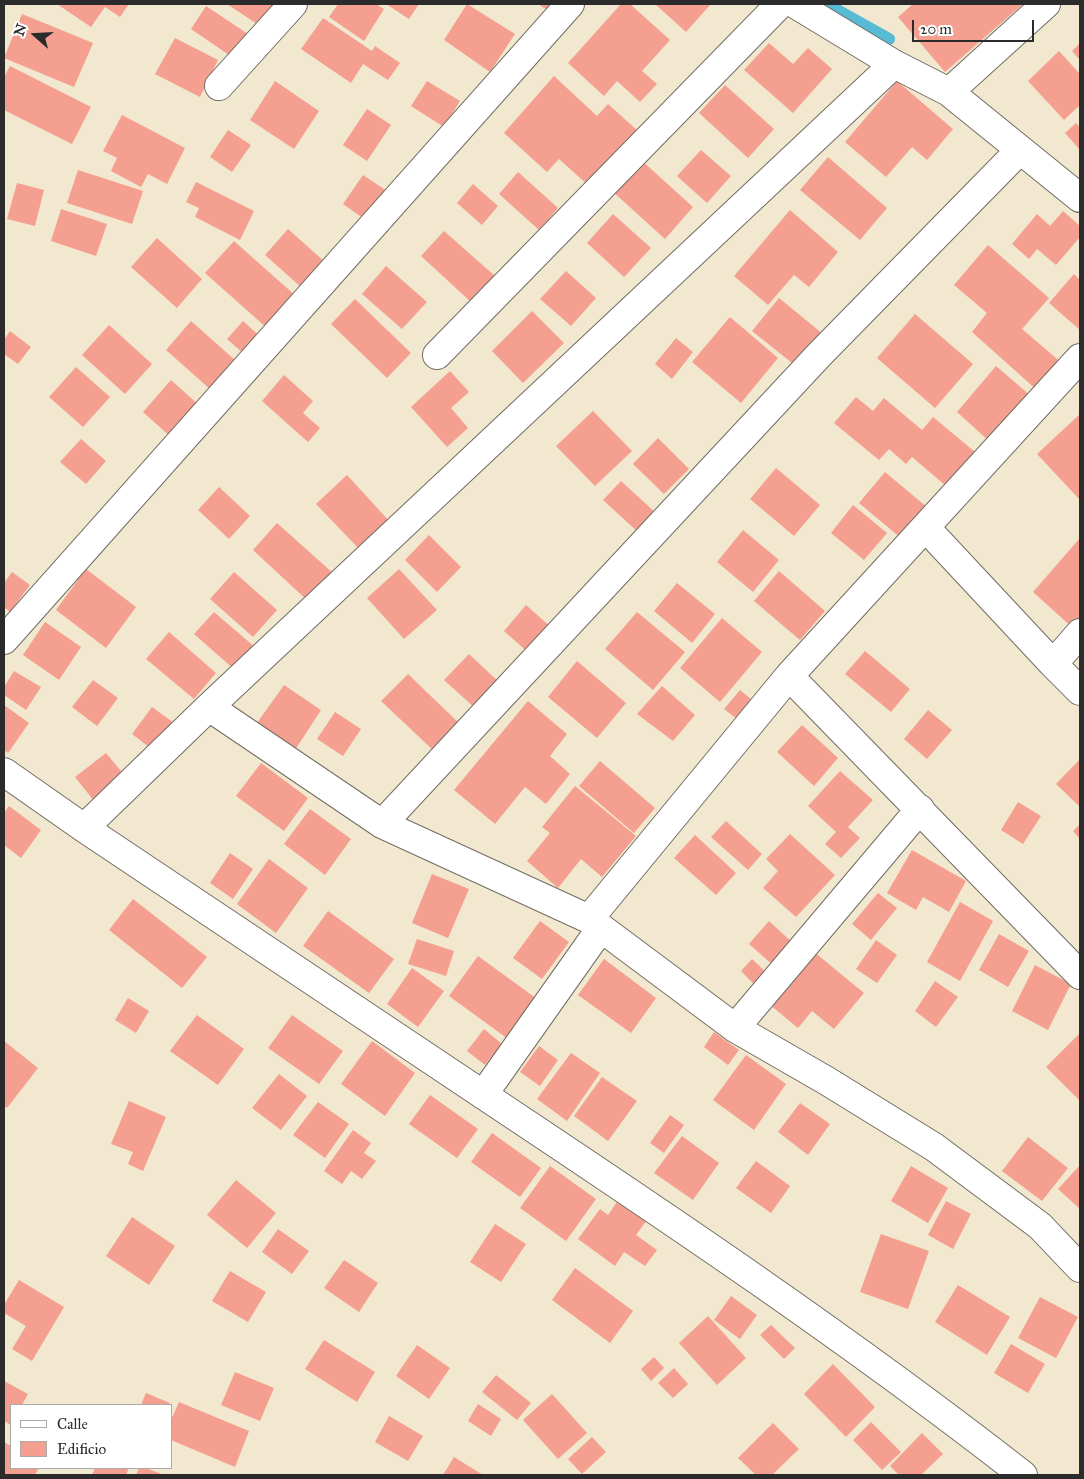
<!DOCTYPE html>
<html>
<head>
<meta charset="utf-8">
<style>
  body { margin:0 }
  #map { position:relative; width:1084px; height:1479px; overflow:hidden; background:#f2e8cf; font-family:"IM FELL Great Primer",serif }
  canvas { display:block }
  .frame { position:absolute; inset:0; border:5px solid #2b2b2b; pointer-events:none }
  .legend { position:absolute; left:10px; top:1404px; width:162px; height:65px; box-sizing:border-box; background:#fff; border:1px solid #aaa; margin:0; padding:6px 9px; list-style:none; font-size:15px; color:#2b2b2b }
  .legend li { display:flex; align-items:center; gap:10px; height:25px }
  .legend b { width:25px; border:1px solid #aaa }
  .north { position:absolute; left:10px; top:10px; width:50px; height:50px; -webkit-text-stroke:4px #fff; paint-order:stroke; rotate:289deg; font-size:14px; font-weight:700; line-height:20px; text-align:center; color:#2b2b2b }
  .north::after { content:''; display:block; margin:auto; width:18px; height:22px; background:#2b2b2b; clip-path:polygon(50% 0,100% 100%,50% 72%,0 100%) }
  .scale { position:absolute; left:912px; top:20px; width:122px; height:22px; box-sizing:border-box; border:2px solid #2b2b2b; border-top:0; padding-left:6px; font-size:15px; line-height:18px; white-space:nowrap; color:#2b2b2b; -webkit-text-stroke:4px #fff; paint-order:stroke }
</style>
</head>
<body>
<div id="map">
<canvas width="1084" height="1479"></canvas>
<div class="frame"></div>
<ul class="legend">
<li><b style="height:6px;background:#fff"></b>Calle</li>
<li><b style="height:14px;background:#f49f8f"></b>Edificio</li>
</ul>
<div class="north">N</div>
<div class="scale">20 m</div>
</div>
<script>
const ctx = document.querySelector('canvas').getContext('2d');
ctx.lineJoin = 'round';
function trace(path, color, width, dash) { ctx.strokeStyle = color; ctx.lineWidth = width; ctx.lineCap = dash ? 'butt' : 'round'; ctx.setLineDash(dash || []); ctx.stroke(path); }
function fillPath(path, color) { ctx.fillStyle = color; ctx.fill(path, 'evenodd'); }
const stream = new Path2D(`
  M832 4 837 10 889 39`);
const building = new Path2D(`
  M57 4H129L120 17 105 7 91 27Z
  M227 4H275L260 26Z
  M338 4H376L384 9 364 41 329 17Z
  M386 4H419L409 19Z
  M467 4 515 34 490 72 444 40Z
  M538 4H551L547 10Z
  M621 4H630L670 40 642 71 657 84 640 102 617 81 604 96 568 63Z
  M655 4H711L686 32Z
  M913 4H1023L945 72 898 17Z
  M206 6 248 34 232 57 191 29Z
  M22 14 93 43 74 87 4 58Z
  M323 18 372 51 375 46 400 63 388 80 363 64 351 83 301 49Z
  M175 38 218 60 200 97 155 74Z
  M769 43 793 64 808 48 832 69 793 113 744 70Z
  M1080 43V60L1072 51Z
  M1059 51 1080 74V105L1064 120 1028 81Z
  M10 66 91 107 72 144 4 110V77Z
  M554 76 597 116 608 104 638 131 589 186 559 159 547 172 504 133Z
  M275 81 319 111 294 149 250 120Z
  M427 81 460 101 444 127 411 106Z
  M897 81 953 129 927 160 912 147 886 177 845 142Z
  M725 85 774 129 748 158 699 113Z
  M367 109 391 125 367 161 343 145Z
  M122 115 185 148 167 184 148 174 141 187 111 171 117 158 103 151Z
  M1076 123 1080 128V150L1065 133Z
  M228 130 251 145 232 172 210 157Z
  M701 150 731 176 707 203 677 176Z
  M828 157 887 208 860 240 800 190Z
  M640 159 693 207 665 239 612 191Z
  M78 170 143 191 132 224 67 203Z
  M518 172 558 208 539 230 499 194Z
  M363 175 390 193 370 223 343 204Z
  M196 182 254 211 240 240 195 217 199 208 186 202Z
  M17 183 44 190 35 226 7 219Z
  M473 184 498 206 482 225 457 203Z
  M61 209 107 224 96 256 51 241Z
  M790 210 838 252 809 287 794 275 768 305 734 276Z
  M1063 211 1080 226V237L1056 265 1037 249 1029 259 1012 244 1037 214 1050 226Z
  M613 214 651 248 624 277 587 243Z
  M288 229 325 262 302 288 265 255Z
  M444 231 495 276 471 302 421 256Z
  M157 238 202 279 177 308 131 267Z
  M234 241 297 297 268 329 205 273Z
  M988 245 1049 298 1022 329 1063 364 1039 392 972 332 987 313 954 285Z
  M386 266 427 302 402 329 362 294Z
  M566 271 596 298 571 326 540 299Z
  M1074 274 1080 280V330L1049 303Z
  M779 298 829 339 802 371 752 331Z
  M355 299 411 353 387 378 331 324Z
  M532 311 564 343 523 383 492 351Z
  M915 314 973 364 935 408 877 358Z
  M730 317 778 358 741 403 692 362Z
  M191 321 236 361 211 390 166 350Z
  M243 321 267 343 251 360 227 339Z
  M109 325 152 364 125 394 82 355Z
  M10 331 31 347 18 364 4 354V340Z
  M676 338 693 352 672 379 655 364Z
  M996 366 1031 396 990 442 957 412Z
  M76 367 110 397 83 427 49 397Z
  M450 371 469 392 451 408 468 428 447 447 411 407Z
  M284 375 313 401 303 413 320 428 308 442 262 401Z
  M171 380 201 407 173 439 143 412Z
  M856 397 873 411 884 398 922 430 933 417 975 452 946 486 912 457 906 464 889 449 879 460 834 423Z
  M593 411 632 451 595 486 556 446Z
  M1080 414V500L1037 454Z
  M658 438 689 469 664 494 633 464Z
  M81 439 106 461 86 484 60 462Z
  M776 468 820 505 794 536 750 499Z
  M885 472 934 513 908 544 859 503Z
  M347 475 391 523 361 551 316 504Z
  M621 481 657 514 640 534 603 500Z
  M219 487 250 516 229 539 198 510Z
  M853 505 887 533 864 560 831 533Z
  M277 523 334 574 309 602 253 550Z
  M743 530 779 560 753 592 717 562Z
  M429 535 461 567 437 592 405 560Z
  M1080 538V621L1074 629 1033 592Z
  M86 569 136 607 106 648 56 610Z
  M399 569 437 610 404 639 367 598Z
  M779 571 825 611 800 640 754 601Z
  M12 572 30 585 10 612 4 607V583Z
  M234 572 277 610 253 637 210 599Z
  M677 583 715 614 692 643 654 611Z
  M526 605 553 629 531 655 504 631Z
  M214 612 256 648 236 671 194 634Z
  M637 612 685 652 653 690 605 649Z
  M722 618 762 652 720 702 680 668Z
  M45 622 81 647 59 680 23 655Z
  M169 632 216 673 194 699 146 659Z
  M865 651 910 689 891 712 845 674Z
  M469 654 501 684 476 709 444 680Z
  M577 661 626 703 597 738 548 697Z
  M14 671 41 687 26 710 4 695V687Z
  M408 674 461 725 435 752 381 701Z
  M93 680 118 698 97 726 72 707Z
  M284 685 321 710 295 750 257 723Z
  M662 686 695 715 673 741 637 714Z
  M740 690 756 703 741 722 724 709Z
  M528 701 567 734 550 756 570 774 546 804 525 787 495 824 454 790Z
  M4 705 29 723 8 753 4 750Z
  M152 707 178 726 158 754 132 734Z
  M928 710 952 730 927 759 904 739Z
  M335 712 361 729 343 756 317 739Z
  M802 725 838 758 814 786 777 752Z
  M106 753 125 776 94 801 75 777Z
  M1080 759V807L1056 784Z
  M600 761 655 808 634 833 579 786Z
  M261 763 308 798 284 831 236 796Z
  M840 771 873 800 848 827 860 838 841 858 825 844 836 832 808 806Z
  M575 786 636 836 602 877 581 859 558 888 527 861 550 833 542 827Z
  M1018 802 1041 816 1023 844 1001 830Z
  M9 806 41 830 21 858 4 845V813Z
  M310 809 351 839 325 875 284 844Z
  M726 821 762 854 748 870 711 837Z
  M1080 824V839L1073 831Z
  M790 834 835 875 796 917 763 888 778 871 766 859Z
  M695 835 736 873 716 895 674 858Z
  M912 850 966 881 949 912 923 897 916 910 887 893Z
  M230 853 253 869 233 899 210 883Z
  M269 859 308 888 276 933 237 904Z
  M432 874 469 889 448 938 412 923Z
  M878 893 897 908 871 940 852 924Z
  M133 899 207 957 182 988 109 930Z
  M960 902 993 921 960 981 927 962Z
  M328 911 394 959 369 993 303 946Z
  M540 921 569 942 542 979 513 958Z
  M769 921 794 944 774 966 749 944Z
  M999 934 1029 951 1008 987 979 970Z
  M417 939 454 951 446 976 408 964Z
  M876 940 897 955 877 983 856 969Z
  M813 951 864 993 834 1029 812 1011 798 1028 769 1004Z
  M478 956 537 999 508 1039 449 996Z
  M604 959 656 998 631 1033 578 995Z
  M752 959 768 974 756 986 741 971Z
  M1035 965 1071 984 1048 1030 1012 1011Z
  M412 968 444 991 418 1027 387 1004Z
  M935 981 958 997 936 1027 915 1011Z
  M128 998 149 1011 136 1033 115 1020Z
  M197 1015 244 1049 218 1085 170 1051Z
  M292 1015 343 1051 319 1084 268 1048Z
  M484 1029 502 1044 485 1065 467 1051Z
  M714 1032 739 1050 728 1065 704 1047Z
  M1080 1033V1101L1046 1067Z
  M4 1041 38 1068 7 1108 4 1105Z
  M372 1041 415 1073 385 1116 341 1084Z
  M539 1046 558 1060 540 1086 520 1072Z
  M571 1053 600 1073 567 1121 537 1099Z
  M746 1055 786 1084 754 1130 713 1100Z
  M279 1074 307 1096 281 1130 252 1108Z
  M602 1077 637 1101 608 1141 574 1116Z
  M430 1095 478 1129 457 1158 409 1124Z
  M129 1101 166 1117 143 1171 128 1164 133 1152 111 1144Z
  M318 1102 349 1124 325 1158 293 1135Z
  M800 1103 830 1124 808 1155 778 1132Z
  M670 1115 684 1125 664 1153 650 1143Z
  M353 1130 371 1143 364 1153 376 1161 362 1179 351 1171 342 1184 324 1171Z
  M492 1133 541 1168 520 1197 471 1162Z
  M682 1136 719 1163 693 1200 654 1173Z
  M1028 1137 1068 1168 1042 1201 1002 1171Z
  M756 1161 790 1186 771 1213 736 1188Z
  M1080 1165V1209L1058 1189Z
  M550 1166 596 1199 566 1241 520 1208Z
  M911 1166 948 1188 928 1223 891 1201Z
  M236 1180 276 1213 247 1248 207 1215Z
  M619 1199 647 1220 636 1235 657 1250 645 1266 624 1252 615 1266 578 1239 600 1209 608 1215Z
  M946 1201 971 1214 953 1249 928 1235Z
  M132 1217 175 1246 149 1285 106 1256Z
  M495 1224 526 1244 501 1282 470 1262Z
  M278 1229 309 1251 292 1274 262 1252Z
  M881 1234 929 1251 908 1309 860 1292Z
  M344 1260 378 1283 359 1312 324 1288Z
  M575 1268 633 1311 610 1343 552 1300Z
  M230 1271 266 1292 248 1322 212 1301Z
  M19 1280 64 1307 32 1361 12 1349 26 1326 4 1313V1305Z
  M958 1285 1010 1317 987 1355 935 1322Z
  M731 1296 757 1315 740 1339 714 1320Z
  M1040 1297 1078 1317 1056 1358 1018 1338Z
  M708 1316 746 1358 717 1385 679 1343Z
  M771 1325 795 1348 784 1359 760 1335Z
  M324 1340 375 1372 357 1402 305 1369Z
  M1011 1344 1045 1364 1028 1393 994 1373Z
  M417 1345 450 1368 429 1399 396 1376Z
  M654 1357 664 1368 651 1381 641 1369Z
  M833 1364 875 1407 846 1437 804 1394Z
  M674 1368 688 1384 673 1398 658 1383Z
  M235 1372 274 1388 260 1421 221 1405Z
  M496 1375 531 1403 517 1420 482 1392Z
  M4 1381 28 1394 22 1405H11V1425L4 1421Z
  M146 1393 170 1403 169 1405H141Z
  M552 1394 587 1433 558 1459 523 1420Z
  M179 1402 249 1431 235 1467 171 1440V1420Z
  M478 1404 501 1419 491 1436 468 1421Z
  M389 1416 423 1436 408 1461 375 1442Z
  M871 1422 901 1452 882 1470 853 1440Z
  M773 1423 799 1449 772 1475H756L738 1458Z
  M922 1433 943 1454 921 1475H899L890 1466Z
  M592 1437 606 1452 582 1474 568 1459Z
  M4 1442 11 1446V1468H39L35 1475H4Z
  M454 1457 483 1475H443Z
  M95 1468H129L126 1475H92Z
  M139 1468H146L164 1475H136Z`);
const street = new Path2D(`
  M795 4 894 64 949 92 1080 198
  M219 86 293 4
  M949 92 1046 4
  M437 355 780 4
  M926 528 1053 664 1080 691
  M4 640 570 4
  M1053 664 1080 633
  M789 676 1080 975
  M209 707 382 824 589 919 735 1028 827 1081 934 1147 1040 1226 1080 1268
  M4 772 84 828C218 917 351 1007 485 1096 667 1217 850 1340 1023 1475
  M382 824 819 355 1020 150
  M84 828 209 707 894 64
  M589 919 789 676 1080 358
  M735 1028 920 809
  M483 1095 601 928`);
trace(stream, '#58bbd6', 12);
fillPath(building, '#f49f8f');
trace(street, '#716d64', 30);
trace(street, '#fff', 28);
</script>
</body>
</html>
